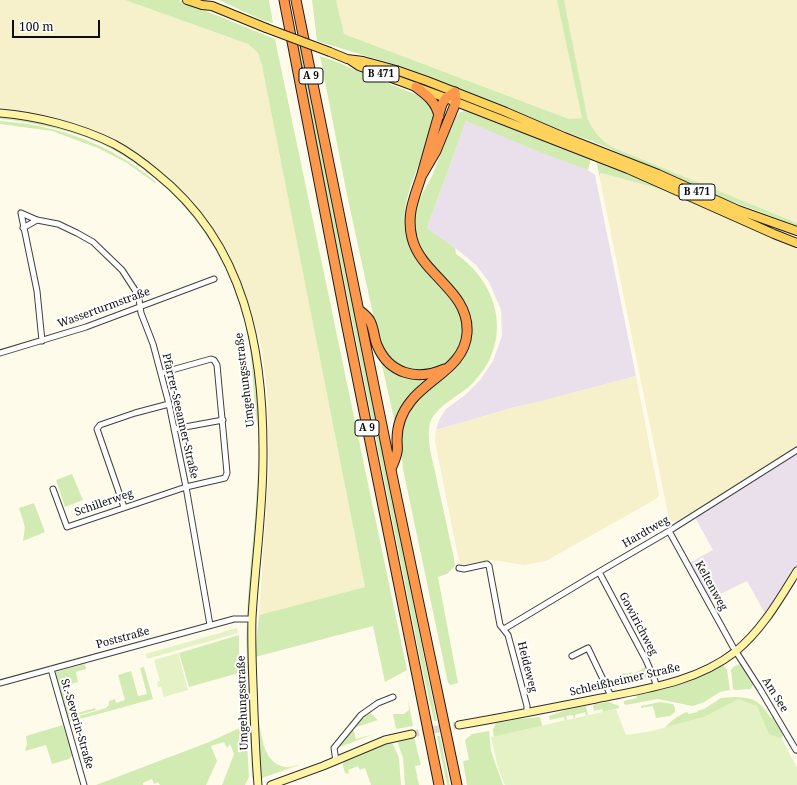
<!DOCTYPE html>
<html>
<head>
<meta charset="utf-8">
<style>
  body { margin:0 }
  #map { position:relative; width:797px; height:785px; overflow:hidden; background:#fffbeb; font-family:"Noto Serif",serif }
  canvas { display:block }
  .scale { position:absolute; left:12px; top:20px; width:88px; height:18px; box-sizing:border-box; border:2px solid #0c0c0c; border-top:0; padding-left:5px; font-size:12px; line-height:14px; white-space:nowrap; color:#0c0c0c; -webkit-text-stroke:3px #fff; paint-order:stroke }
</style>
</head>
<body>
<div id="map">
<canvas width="797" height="785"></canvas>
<div class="scale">100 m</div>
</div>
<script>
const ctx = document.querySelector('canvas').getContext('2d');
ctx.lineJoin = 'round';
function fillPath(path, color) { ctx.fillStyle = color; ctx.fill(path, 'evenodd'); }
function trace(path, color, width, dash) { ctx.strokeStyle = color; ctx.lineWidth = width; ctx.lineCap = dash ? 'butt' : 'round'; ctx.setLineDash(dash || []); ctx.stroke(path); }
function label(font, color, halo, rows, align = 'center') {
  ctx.font = font + ' "Noto Serif",serif'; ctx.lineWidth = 4; ctx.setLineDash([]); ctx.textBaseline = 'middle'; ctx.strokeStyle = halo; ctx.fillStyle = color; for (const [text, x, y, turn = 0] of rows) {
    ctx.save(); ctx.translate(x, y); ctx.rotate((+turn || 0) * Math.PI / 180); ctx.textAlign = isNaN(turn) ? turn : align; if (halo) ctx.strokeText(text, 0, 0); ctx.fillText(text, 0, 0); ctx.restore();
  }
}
const industrial = new Path2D(`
  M466 121 588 170 595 175 636 376 546 400 512 408 436 430 439 420 446 409 465 395 480 380 493 361 502 336 501 310 489 282 476 265 459 251 427 228Z
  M797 445V573L768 619 747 581 708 600 689 563 713 550 693 514Z`);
const farmland = new Path2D(`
  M0 0H125L248 44 258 53 262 66 365 587 259 615 269 464 267 391 262 350 250 307 238 275 230 257 219 239 190 197 149 162 114 140 75 125 52 118 0 107Z
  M336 0H559L582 118 569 119 344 34Z
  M564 0H797V223L612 147 602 140 594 130 588 120Z
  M601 173 675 193 720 213 753 230 797 248V445L693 514 678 522H671L669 519 599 175Z
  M636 376 659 495 656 499 546 561 525 565 492 560 461 565 458 557 435 441 436 430 512 408 546 400Z`);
const green = new Path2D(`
  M125 0H179L275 39 407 670 385 682 373 626 255 657 259 615 365 587 262 66 258 53 248 44Z
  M219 0H269L273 23 262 20Z
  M312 0H336L344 34 569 119 582 118 557 0H564L588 120C595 133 601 140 612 147L797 223V226L723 198 592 141 557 129 507 107 406 68 317 41Z
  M297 46 301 47 437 721H434L421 663Z
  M320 56 340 63 357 71 425 98C430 103 434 107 434 115 435 121 432 128 430 133 423 159 408 184 405 210 401 249 422 265 446 290 452 297 459 307 461 316 466 337 454 368 430 371 427 371 422 370 418 370 405 369 399 368 389 358 384 354 381 343 378 337L347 195Z
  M465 111 479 114 591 158 588 170 537 151 466 121 427 228 455 248 456 254C501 285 513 343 472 384 460 395 435 407 430 423 426 437 432 458 435 471 439 491 444 511 448 531 450 542 454 554 455 566L447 574 438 577 458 683 450 685 449 683H448L403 469 400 443 405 415 419 395 456 365 468 312 461 297 437 271 424 253 418 240 415 225V216L419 200 432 176 455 118 460 112Z
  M0 117C35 120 74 127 105 142 141 160 183 197 206 230 210 237 214 244 219 252 222 258 227 264 230 271 250 319 258 375 260 427 263 489 252 551 249 612L247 616C249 572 255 529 257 485 258 466 259 446 258 428 257 420 255 413 255 405 253 384 252 363 249 342 237 275 202 214 148 173 113 146 87 135 44 126 30 123 15 120 0 119Z
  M0 121C58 125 111 144 156 182L155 183 127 163 98 148 52 131 0 124Z
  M596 159 675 193 601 173 599 175Z
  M381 361 432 376 399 413 395 423Z
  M72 474 83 500 65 507 56 480Z
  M34 503 45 532 23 541 25 527 19 508Z
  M247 624 248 628 249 697 255 778H252L246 639Z
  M239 635V673L189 687 179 653Z
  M85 664 86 669 76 672 78 682 62 687 70 715 95 708 96 710 68 718 55 675 56 672Z
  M739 664 742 665 752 683 753 685 751 689 735 690 733 689 731 670 733 667Z
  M723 665 727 670 730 690 720 692 704 702 696 705 692 706 658 699 626 705 624 704V701L637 698V695C667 689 696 681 723 665Z
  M144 667 153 699 69 722V719L106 708 109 705V701L115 699 116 703 125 700 118 675 131 671 138 696 147 694 140 668Z
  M645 667 648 674V677L627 682 626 679H624L621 675 624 673 627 674 631 672 633 674Z
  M735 697C756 698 759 701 771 718L773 717 784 734 781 739 662 731C670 722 676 716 687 712L689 714 698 712 697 711 704 709 721 698Z
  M408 699 413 726 396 729 393 714H404L409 710Z
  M609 702 619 706V708L603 712 602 709 594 711 593 706 595 704Z
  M660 702 673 704 675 708V712L670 716 656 718 653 706 641 708V706Z
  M586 706 588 715 586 716 585 712 575 715V719H574L573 715 566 716 567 721H565L564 717 550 720 549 716 566 710Z
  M368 711 378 720 353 728 356 739 374 734 337 748 344 738H346L349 734V732Z
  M540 717 543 728 494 739 493 729 496 723 519 719Z
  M259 721C262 739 264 764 286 767 290 768 295 765 299 765L262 778 256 722Z
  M63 725 73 755 69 759 52 764 46 745 25 751 27 744 26 736Z
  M246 725 249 777 245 785H222L234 754 230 744 227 748 224 742 211 746 217 761 206 785H160L158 782 154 784 152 779 143 783V785H96L209 742Z
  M489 731 491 751 503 785H467L463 761 469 760 465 740 472 734Z
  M437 736H440L450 785H447Z
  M414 737 421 765 415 766 419 785H405L403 758 397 741Z
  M388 742 393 744 399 758 401 785H371L365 768 360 770 358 766 348 770 349 774 345 773C344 768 341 764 345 760Z`);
const pitch = new Path2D(`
  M237 628 238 633 147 659 145 654Z
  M178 653 188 690 164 697 161 687H158L157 682 160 681 154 660Z
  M738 699 757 706 769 734 782 739 797 768V785H505L498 768 491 737 616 709 626 735 652 731 706 716Z`);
const secondaryTunnel = new Path2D(`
  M412 734 459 725`);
const street = new Path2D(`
  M21 213 37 220 58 224 77 233 93 242 122 270 135 290 139 299 141 313 153 344 169 404 186 487 210 625
  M21 213 37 291 42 341
  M23 228 37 220
  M0 353 86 327 214 279
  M174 429 223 420
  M53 489 67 527 186 487 225 478 227 473 217 365 214 360 211 359 161 373
  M124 507 97 429 100 425 135 413 169 404
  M669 531 733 647 760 689 796 750
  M459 568 464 569 487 564 489 566 500 625 508 635 527 706V712
  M599 572 646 660 655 681 656 686
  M504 629 604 569 669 531 797 450
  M572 656 588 648 611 696
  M51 669 84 785
  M0 683 234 619H252
  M336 761 334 748 361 715 378 703 393 697`);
const secondary = new Path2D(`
  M0 113C37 116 80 127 114 144 129 152 144 163 157 174 246 245 264 352 263 458 263 511 255 565 252 618 251 649 253 680 254 712 255 736 256 761 258 785
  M459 725C505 717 551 708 596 699 644 689 695 683 735 652 762 630 779 600 797 571
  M271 785 323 766 385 740 412 734`);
const primary = new Path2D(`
  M187 0 202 5 212 6 266 28
  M330 52 347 59 363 61 396 70 427 81 506 112 564 137 658 174 738 210 797 231
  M350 60 359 66 446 98 628 169 774 234 797 243`);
const highway = new Path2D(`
  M284 0 347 327 439 785
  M296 0 391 470 457 785
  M416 87C427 95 436 102 439 116
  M359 310C363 313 368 317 370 321 374 328 374 338 377 345 389 374 417 381 444 369
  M391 469C393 464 396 458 397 452 398 448 397 444 397 440 397 426 402 412 411 401 429 378 465 366 467 333 470 291 421 275 412 238 406 213 415 197 422 174 429 150 435 127 442 104L446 98 455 92 456 102 436 151 422 175`);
const primaryBridge = new Path2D(`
  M266 28 330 52`);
const shields = [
  [381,74,36],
  [311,76,24],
  [697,192,36],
  [367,428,24]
];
const shieldNames = [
  ["B 471",381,74],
  ["A 9",311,76],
  ["B 471",697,192],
  ["A 9",367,428]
];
const streetNames = [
  ["Wasserturmstraße",104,308,-20],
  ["Umgehungsstraße",245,380,-97],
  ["Pfarrer-Seeanner-Straße",180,416,77],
  ["Schillerweg",104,503,-19],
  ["Hardtweg",646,532,-30],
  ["Keltenweg",711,586,61],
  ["Gowirichweg",638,624,62],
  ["Poststraße",123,638,-15],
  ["Heideweg",527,667,76],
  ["Schleißheimer Straße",625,680,-13],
  ["Am See",775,695,58],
  ["Umgehungsstraße",243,703,-92],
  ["St.-Severin-Straße",77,724,74]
];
fillPath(industrial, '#eae0ec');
fillPath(farmland, '#f6f1ca');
fillPath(green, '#d2ebb3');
fillPath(pitch, '#e4f2c6');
trace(secondaryTunnel, '#dbd7ca', 7, [7, 3.5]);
trace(street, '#3f3f3f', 7);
trace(secondary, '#2e2e2e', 9);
trace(primary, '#1d1d1d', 10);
trace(highway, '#1d1d1d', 11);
trace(street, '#fff', 5);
trace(secondary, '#fff3a6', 7);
trace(primary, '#ffd35b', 8);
trace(highway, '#fc984c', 9);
trace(primaryBridge, '#1d1d1d', 10, []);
trace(primaryBridge, '#ffd35b', 8);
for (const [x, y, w] of shields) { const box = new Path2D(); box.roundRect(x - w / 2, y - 8, w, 16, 3); ctx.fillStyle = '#fff'; ctx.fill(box); trace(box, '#0c0c0c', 1); }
label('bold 10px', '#0c0c0c', null, shieldNames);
label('11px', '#0c0c0c', '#fff', streetNames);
</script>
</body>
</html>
